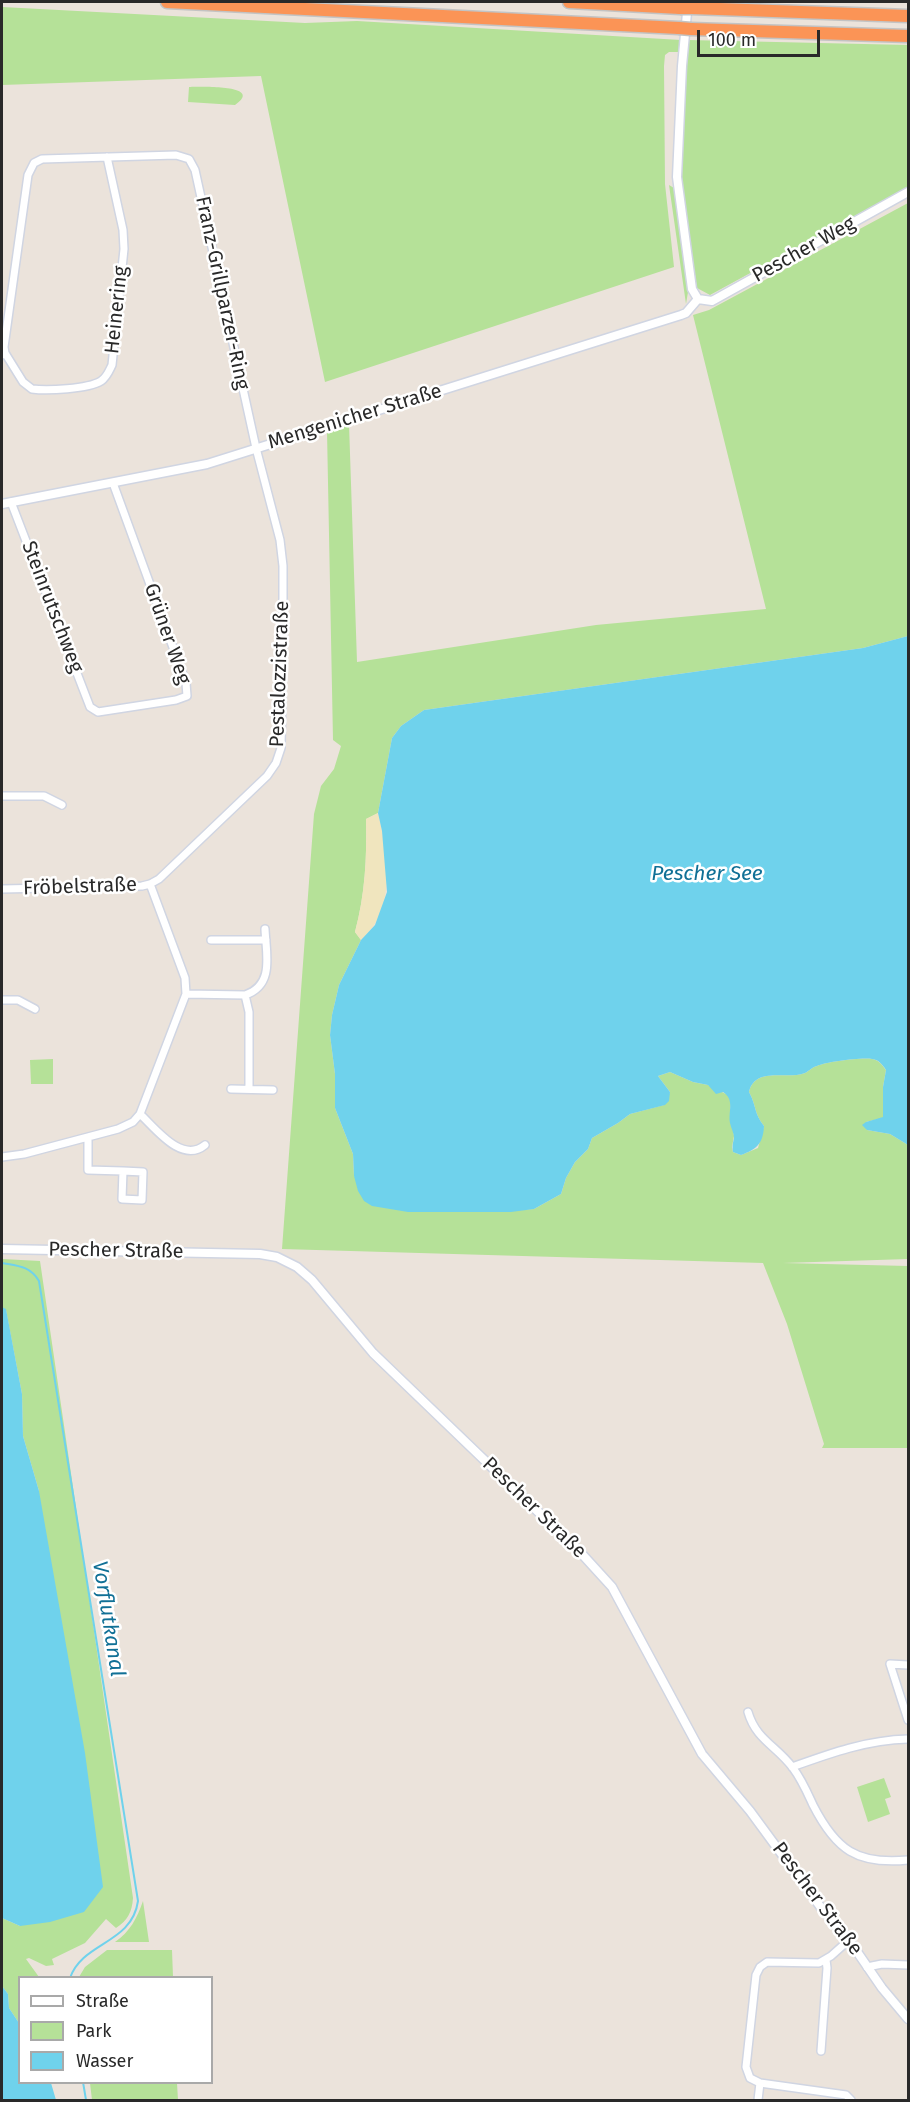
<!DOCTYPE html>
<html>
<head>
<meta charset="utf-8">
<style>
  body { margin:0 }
  #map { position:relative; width:910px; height:2102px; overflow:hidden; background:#ebe3db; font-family:"Fira Sans",sans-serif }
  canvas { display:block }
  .frame { position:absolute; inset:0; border:3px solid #292929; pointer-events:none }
  .legend { position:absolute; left:18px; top:1976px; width:195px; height:108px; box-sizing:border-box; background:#fff; border:2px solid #a9a9a9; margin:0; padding:8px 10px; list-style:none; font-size:18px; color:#292929 }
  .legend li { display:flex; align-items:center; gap:12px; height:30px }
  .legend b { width:30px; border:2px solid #a9a9a9 }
  .scale { position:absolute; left:697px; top:30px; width:123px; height:27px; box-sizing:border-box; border:3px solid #292929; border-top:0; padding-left:8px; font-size:18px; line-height:21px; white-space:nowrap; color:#292929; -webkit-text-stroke:4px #fff; paint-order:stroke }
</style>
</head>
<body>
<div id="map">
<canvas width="910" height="2102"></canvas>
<div class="frame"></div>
<ul class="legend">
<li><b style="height:8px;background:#fff"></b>Straße</li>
<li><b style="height:16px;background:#b5e198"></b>Park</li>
<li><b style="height:16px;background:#6fd2ec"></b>Wasser</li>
</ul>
<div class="scale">100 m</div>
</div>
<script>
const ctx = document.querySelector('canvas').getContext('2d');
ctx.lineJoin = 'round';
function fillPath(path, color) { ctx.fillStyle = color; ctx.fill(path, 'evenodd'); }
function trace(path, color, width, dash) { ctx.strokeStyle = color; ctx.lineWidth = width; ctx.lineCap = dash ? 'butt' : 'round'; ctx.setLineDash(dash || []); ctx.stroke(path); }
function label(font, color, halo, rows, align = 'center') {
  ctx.font = font + ' "Fira Sans",sans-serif'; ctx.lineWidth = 5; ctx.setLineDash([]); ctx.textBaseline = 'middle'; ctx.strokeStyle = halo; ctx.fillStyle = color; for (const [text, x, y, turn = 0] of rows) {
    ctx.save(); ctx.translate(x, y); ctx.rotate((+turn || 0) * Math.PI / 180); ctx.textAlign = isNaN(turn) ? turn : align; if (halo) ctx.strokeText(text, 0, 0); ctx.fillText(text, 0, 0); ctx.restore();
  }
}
const green = new Path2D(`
  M2 7 305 23 357 21 681 40 680 49 678 52H669L665 55 664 66 665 184 674 267 325 382 261 76 2 85Z
  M688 40 908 45V187L710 295 697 288 680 178Z
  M189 87C196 87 266 84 235 105L188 102Z
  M669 185 674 188 688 292 686 304Z
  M908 203V636L863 648 424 710 401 726 392 738 378 813 366 819C367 858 365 895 355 932L361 940 339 985 332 1015 330 1035 335 1074V1108L353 1154 354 1176 455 1210 490 1212 534 1209 561 1194 566 1178 575 1162 588 1149 592 1138 618 1123 630 1114 664 1105 670 1092 658 1076 670 1072 693 1082 708 1085 728 1095 731 1102 730 1112 734 1136 732 1147 733 1152 741 1155 758 1148 764 1126C754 1114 756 1104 749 1092 755 1066 787 1080 805 1073 809 1071 812 1067 817 1066 826 1062 862 1057 872 1059 879 1060 882 1065 886 1070L883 1087V1118L866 1122 867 1130 890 1134 908 1145V1259L783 1263 908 1266V1448H822L824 1444 787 1324 763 1263 282 1249 314 814 321 786 334 769 341 746 333 740 327 431 349 424 357 662 596 625 766 609 693 315 709 310Z
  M53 1059V1084H31L30 1060Z
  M2 1259 40 1261 133 1898C132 1912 128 1920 116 1928L106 1919 85 1943 52 1959 54 1965 46 1966 29 1958 26 1959 39 1977 20 1978 19 2023 9 2008 8 1994 2 1986V1918L20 1926 39 1491 23 1436 22 1394 6 1310 2 1307Z
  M884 1778 891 1797 885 1799 890 1814 868 1822 857 1787Z
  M143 1901 149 1942H115C130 1932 137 1918 143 1901Z
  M107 1950H172L173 1977H79L85 1967Z
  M90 2083H177L178 2100H92Z`);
const sand = new Path2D(`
  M378 813C386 847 394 890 376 922 372 929 366 934 361 940L355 932C365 895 367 858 366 819Z`);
const water = new Path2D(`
  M908 636V1145L890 1134 867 1130 862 1125 866 1122 883 1117V1087L886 1070C882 1064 879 1060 872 1059 862 1057 826 1062 817 1066 812 1067 809 1071 805 1073 787 1080 755 1066 749 1092 756 1104 754 1114 764 1126 763 1144 757 1149 741 1155L733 1152C732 1146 733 1143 734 1138 734 1133 731 1128 730 1123 728 1111 735 1100 723 1092L716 1094 708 1085 693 1082 670 1072 658 1076 670 1092 669 1101 665 1105 630 1114 618 1123 592 1138 588 1149 575 1162 566 1178 561 1194 534 1209 511 1212H408L372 1206 364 1201 358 1191 354 1176 353 1154 335 1108V1074L330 1035 332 1015 339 985 361 940 375 925 387 892 382 831 378 813 392 738 401 726 424 710 863 648Z
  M2 1307 6 1309 22 1394 23 1436 39 1491 85 1753 103 1887 84 1912 50 1922 20 1926 2 1918Z
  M2 1986 8 1994 9 2008 19 2023 20 2082 51 2083 56 2100H2Z`);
const stream = new Path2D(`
  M2 1263C18 1266 30 1266 39 1281L138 1901C132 1944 82 1942 70 1978
  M83 2082 86 2100`);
const minor = new Path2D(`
  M2 355 5 353 23 382 32 389C47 391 88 389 101 381 107 377 109 371 112 365L124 249 123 230 107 157
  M11 502 90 707 98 712 176 700 187 696 186 683 113 483
  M2 796H44L62 805
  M2 889 142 886 150 884 159 879 267 776 276 763 281 748 283 631V566L280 540 256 448 195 170 189 159 176 155 42 159 34 163 28 175 4 347 5 353
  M211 940H266
  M186 994 245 995C275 985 266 954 265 929
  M245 995 249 1012V1089
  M2 1000H18L35 1009
  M231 1089 273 1090
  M140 1114C156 1129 182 1164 205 1145
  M88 1137V1170L123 1171 122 1199 142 1200 143 1172 123 1171
  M2 1157 24 1154 118 1129 133 1122 140 1114 186 994 185 978 150 884
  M908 1665 890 1664 908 1720
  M748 1712C756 1740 777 1746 793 1768 802 1780 807 1792 813 1805 836 1850 857 1865 908 1860
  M792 1767C831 1753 867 1740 908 1739
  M849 1940 831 1956 819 1963 767 1962 760 1967 756 1975 746 2067 750 2078 760 2083 846 2095 851 2100
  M867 1967 882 1964 908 1965
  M821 2051 827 1968 826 1960
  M758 2100 760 2083`);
const tertiary = new Path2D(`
  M688 2 682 66 677 177 692 289 698 299
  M698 299 712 301 908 192
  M2 504 207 464 681 315 686 313 698 299
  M2 1249 260 1254 277 1257 297 1267 312 1280 373 1353 581 1553 612 1587 702 1754 750 1811 822 1909 849 1940 882 1988 908 2019`);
const motorway = new Path2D(`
  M167 2 679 28
  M569 2 680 8
  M692 8 908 16
  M691 29 908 36`);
const motorwayBridge = new Path2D(`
  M680 8H692
  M679 28 691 29`);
const streetNames = [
  ["Pescher Weg",804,250,-29],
  ["Franz-Grillparzer-Ring",222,293,78],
  ["Heinering",117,310,-84],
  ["Mengenicher Straße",355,417,-17],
  ["Steinrutschweg",52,607,69],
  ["Grüner Weg",167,634,71],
  ["Pestalozzistraße",280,674,-88],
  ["Fröbelstraße",80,887,-2],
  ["Pescher Straße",116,1251,1],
  ["Pescher Straße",534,1508,44],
  ["Pescher Straße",817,1899,53]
];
const waterNames = [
  ["Pescher See",707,874],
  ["Vorflutkanal",108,1619,81]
];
fillPath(green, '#b5e198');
fillPath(sand, '#f0e5be');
fillPath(water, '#6fd2ec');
trace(stream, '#6fd2ec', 2);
trace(minor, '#d0d5e2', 10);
trace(tertiary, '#d0d5e2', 11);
trace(motorway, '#c3c3c3', 15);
trace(minor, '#fff', 7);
trace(tertiary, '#fff', 8);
trace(motorway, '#fb9456', 12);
trace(motorwayBridge, '#c3c3c3', 15, []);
trace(motorwayBridge, '#fb9456', 12);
label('20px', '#292929', '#fff', streetNames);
label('italic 21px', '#107096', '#fff', waterNames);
</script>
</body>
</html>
